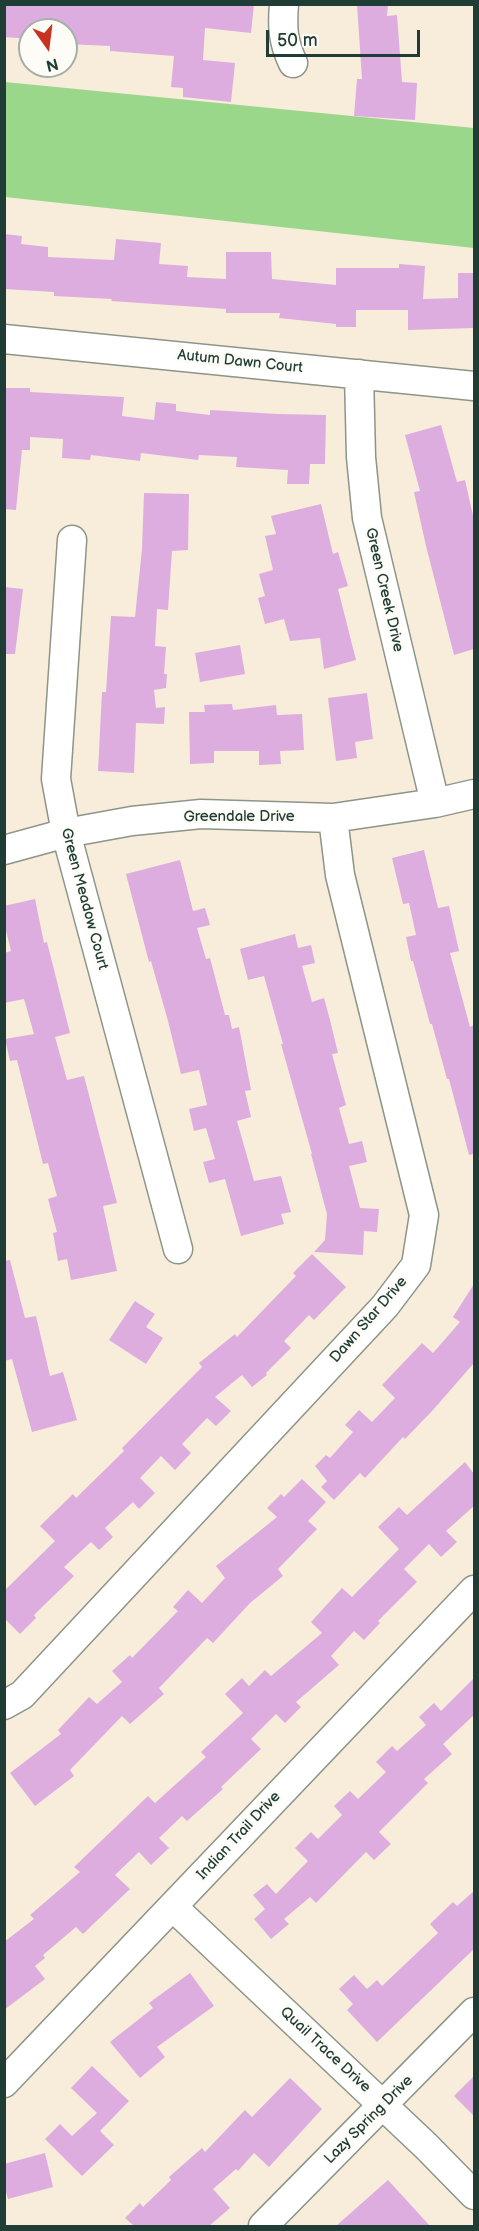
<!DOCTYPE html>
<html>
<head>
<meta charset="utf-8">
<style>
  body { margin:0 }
  #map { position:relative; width:479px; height:2231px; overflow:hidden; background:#f8eddb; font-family:"Balsamiq Sans",sans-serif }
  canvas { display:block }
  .frame { position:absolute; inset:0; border:6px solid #1f3d34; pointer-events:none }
  .north { position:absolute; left:18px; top:18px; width:60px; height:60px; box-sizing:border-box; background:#fdfcf7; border:2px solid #a4b0a9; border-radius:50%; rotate:166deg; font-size:16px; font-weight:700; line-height:24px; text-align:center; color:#1f3d34 }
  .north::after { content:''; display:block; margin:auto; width:21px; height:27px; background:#c8321e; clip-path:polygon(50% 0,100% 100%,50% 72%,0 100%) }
  .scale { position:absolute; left:266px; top:30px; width:154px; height:27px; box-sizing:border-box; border:3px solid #1f3d34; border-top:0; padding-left:8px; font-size:18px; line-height:21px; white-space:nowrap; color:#1f3d34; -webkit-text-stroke:4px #fdfcf7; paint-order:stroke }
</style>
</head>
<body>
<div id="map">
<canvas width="479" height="2231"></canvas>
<div class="frame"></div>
<div class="north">N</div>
<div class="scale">50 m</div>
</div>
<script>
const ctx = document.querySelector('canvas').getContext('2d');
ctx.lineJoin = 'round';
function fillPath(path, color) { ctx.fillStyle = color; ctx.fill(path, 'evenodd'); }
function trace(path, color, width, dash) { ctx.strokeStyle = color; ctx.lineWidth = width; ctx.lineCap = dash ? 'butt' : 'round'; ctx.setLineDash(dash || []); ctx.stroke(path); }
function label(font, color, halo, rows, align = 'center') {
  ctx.font = font + ' "Balsamiq Sans",sans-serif'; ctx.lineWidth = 6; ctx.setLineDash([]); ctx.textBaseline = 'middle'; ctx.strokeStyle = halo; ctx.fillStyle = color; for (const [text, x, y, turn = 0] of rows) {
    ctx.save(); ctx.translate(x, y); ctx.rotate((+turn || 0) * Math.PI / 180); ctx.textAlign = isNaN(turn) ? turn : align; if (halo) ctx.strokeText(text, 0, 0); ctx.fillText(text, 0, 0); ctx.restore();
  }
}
const green = new Path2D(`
  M5 82 474 128V248L5 197Z`);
const building = new Path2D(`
  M4 4H254L251 33 205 28 203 60 235 63 231 102 183 97V88L171 87 174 56 110 51V46L67 44 68 30H30V39L4 37Z
  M357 4H388L387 16 397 15 402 82 417 83 415 120 354 116 357 79H362Z
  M4 234 22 236 21 244 48 247V257L114 260 116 239 161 243 159 264 188 266 187 277 226 279V252H271L272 279 336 285V268H399V264L425 266 423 299 458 298V273H474V328L408 330V310H356V327H336V324L279 318 280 313H226V309L111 301 112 299 54 296V292L4 289Z
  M4 388H30V392L124 397 122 416 154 420 156 402 176 404V411L210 415V410L278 414 326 415 325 464H310L309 484H287L288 470 236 467 237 457 199 455 198 460 141 453 140 461 91 455 90 460 62 458 63 439 30 437V450H22L16 510 4 509Z
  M441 425 457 482 465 480 474 520V649L454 655 426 546 414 492 420 491 405 435Z
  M144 493 189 494 188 550 172 551 168 610 157 609 155 646 166 647 164 674H167L166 688 154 690 156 708 165 707 164 724 136 723 134 773 98 771 102 692H106L111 616 135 617 142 549Z
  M321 504 333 554 338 552 348 586 338 589 356 660 324 669 320 638 290 641 284 619 265 624 258 598 265 596 259 574 273 570 265 536 276 534 271 516Z
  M4 587 23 589 15 654H4Z
  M240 645 245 674 200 682 195 653Z
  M367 693 373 739 355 742 357 758 336 761 328 698Z
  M232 704 233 710 276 705 277 715 302 714 304 750 280 751 281 764 259 765V751H214V763L190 764 189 712H205L204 705Z
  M424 850 438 908 449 906 459 951 450 953 470 1027 474 1025V1154L469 1155 449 1079H447L432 1024H430L413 961H411L406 937 416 935 409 903 403 904 392 858Z
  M180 860 193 911 205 908 210 925 197 928 206 959 210 958 225 1015H229L232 1029 239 1027 251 1090 245 1091 251 1117 237 1121 254 1181 281 1176 291 1212 281 1214 284 1224 241 1236 225 1179 209 1183 203 1162 215 1159 206 1128 194 1131 189 1109 207 1105 199 1070 181 1074 168 1021 151 961 149 962 126 874Z
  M35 899 44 943 47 942 70 1033 55 1037 67 1080 84 1076 117 1203 103 1206 117 1271 71 1280 67 1259 58 1261 53 1233 57 1232 48 1199 57 1196 48 1163 43 1164 17 1060 10 1061 5 1039 34 1034 24 999 4 1003V953L11 951 4 922V906Z
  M295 934 298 948 311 945 315 963 302 966 312 1002 324 998 330 1020 338 1053 332 1054 346 1105 339 1108 349 1144 362 1141 367 1162 349 1166 360 1208 379 1209 377 1232 364 1231 363 1255 314 1252 325 1240 327 1214 311 1154H312L281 1044H283L264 976 248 980 240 949Z
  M312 1254 346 1287 314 1320 309 1315 284 1341 291 1348 266 1373 267 1375 252 1387 242 1375 215 1397 231 1411 216 1426 207 1418 182 1444 191 1453 175 1470 161 1456 140 1478 155 1493 139 1509 133 1502 105 1528 113 1537 99 1550 91 1542 64 1567 74 1576 34 1615 36 1618 20 1634 4 1618V1591L55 1541 40 1526 73 1494 76 1498 124 1451 122 1448 202 1367 199 1363 235 1334 237 1337 296 1276 293 1273Z
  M10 1260 25 1318 36 1316 50 1376 63 1372 77 1420 32 1432 12 1359 4 1361V1261Z
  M474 1284V1363L433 1410 405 1439 403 1437 365 1478 360 1473 334 1500 321 1487 327 1481 315 1466 326 1455 330 1458 353 1432 345 1425 359 1410 372 1422 395 1398 382 1385 422 1343 433 1353 460 1322 453 1317Z
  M135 1301 155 1314 146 1327 163 1338 146 1364 109 1340Z
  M465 1462 474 1474V1506L446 1531 457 1542 441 1557 429 1544 404 1569 417 1582 378 1621 380 1623 364 1640 354 1631 331 1656 339 1665 296 1702 301 1707 285 1723 276 1714 251 1739 261 1749 221 1787 223 1789 187 1821 182 1816 159 1838 169 1848 151 1865 139 1852 115 1875 130 1889 83 1934 76 1927 43 1955 45 1958 35 1966 45 1979 4 2010V1942L34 1919 30 1915 80 1872 74 1867 148 1796 155 1803 206 1757 201 1752 243 1713 225 1694 242 1678 249 1686 265 1670 271 1676 322 1633 311 1622 342 1588 352 1597 399 1549 378 1527 399 1507 407 1515Z
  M302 1479 326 1502 308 1521 317 1529 278 1569 283 1576 250 1603 213 1643 207 1638 159 1688 164 1694 130 1724 122 1716 70 1770 74 1776 35 1806 10 1773 61 1734 58 1730 89 1697 97 1704 122 1682 112 1671 130 1655 132 1658 178 1611 173 1607 188 1590 202 1603 225 1578 216 1566 277 1517 267 1508 281 1494 284 1497Z
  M474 1678V1715L443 1744 452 1754 424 1779 428 1783 379 1832 391 1844 374 1860 366 1852 316 1903 310 1897 284 1919 289 1924 271 1939 254 1919 265 1909 253 1895 267 1884 276 1894 308 1861 295 1848 311 1832 318 1839 342 1815 334 1806 350 1791 358 1799 386 1772 376 1762 392 1746 397 1751 426 1725 419 1717 434 1703 441 1711Z
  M474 1891V1949L377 2042 347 2010 353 2004 339 1989 354 1975 367 1989 377 1980 382 1986 438 1933 430 1924 453 1902 457 1906Z
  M190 1973 214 2006 157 2047 165 2057 140 2078 110 2042 153 2008 149 2003Z
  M92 2066 129 2101 100 2131 114 2145 82 2176 45 2139 60 2124 72 2136 97 2113 71 2088Z
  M474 2076V2116L454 2096Z
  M290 2078 322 2109 269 2167 254 2153 238 2171 236 2169 213 2189 230 2208 209 2226H134L125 2218 140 2203 143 2207 171 2180 169 2177 202 2148 205 2152 245 2110 252 2117Z
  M45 2153 53 2187 8 2199 4 2185V2164Z
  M388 2180 430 2226H336Z`);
const minor = new Path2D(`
  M284 4C282 28 283 42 293 63
  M4 339 474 386
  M359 374 361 457 367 518 435 803
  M72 540 56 779 66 833 178 1249
  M4 850 66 833 132 821 201 814 333 818 435 803 474 794
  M4 1705 22 1695 385 1306 416 1265 424 1215 340 875 333 818
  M173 1907 426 2146 474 2195
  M4 2083 474 1590
  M263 2226 474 2012`);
const streetNames = [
  ["Autum Dawn Court",240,362,6],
  ["Green Creek Drive",384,590,77],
  ["Greendale Drive",239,817],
  ["Green Meadow Court",84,899,75],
  ["Dawn Star Drive",369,1320,-49],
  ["Indian Trail Drive",239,1836,-47],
  ["Quail Trace Drive",325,2050,43],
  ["Lazy Spring Drive",369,2120,-45]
];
fillPath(green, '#9ad78b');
fillPath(building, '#ddade0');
trace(minor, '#8c9588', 31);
trace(minor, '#fff', 28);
label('15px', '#1f3d34', '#fdfcf7', streetNames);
</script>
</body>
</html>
